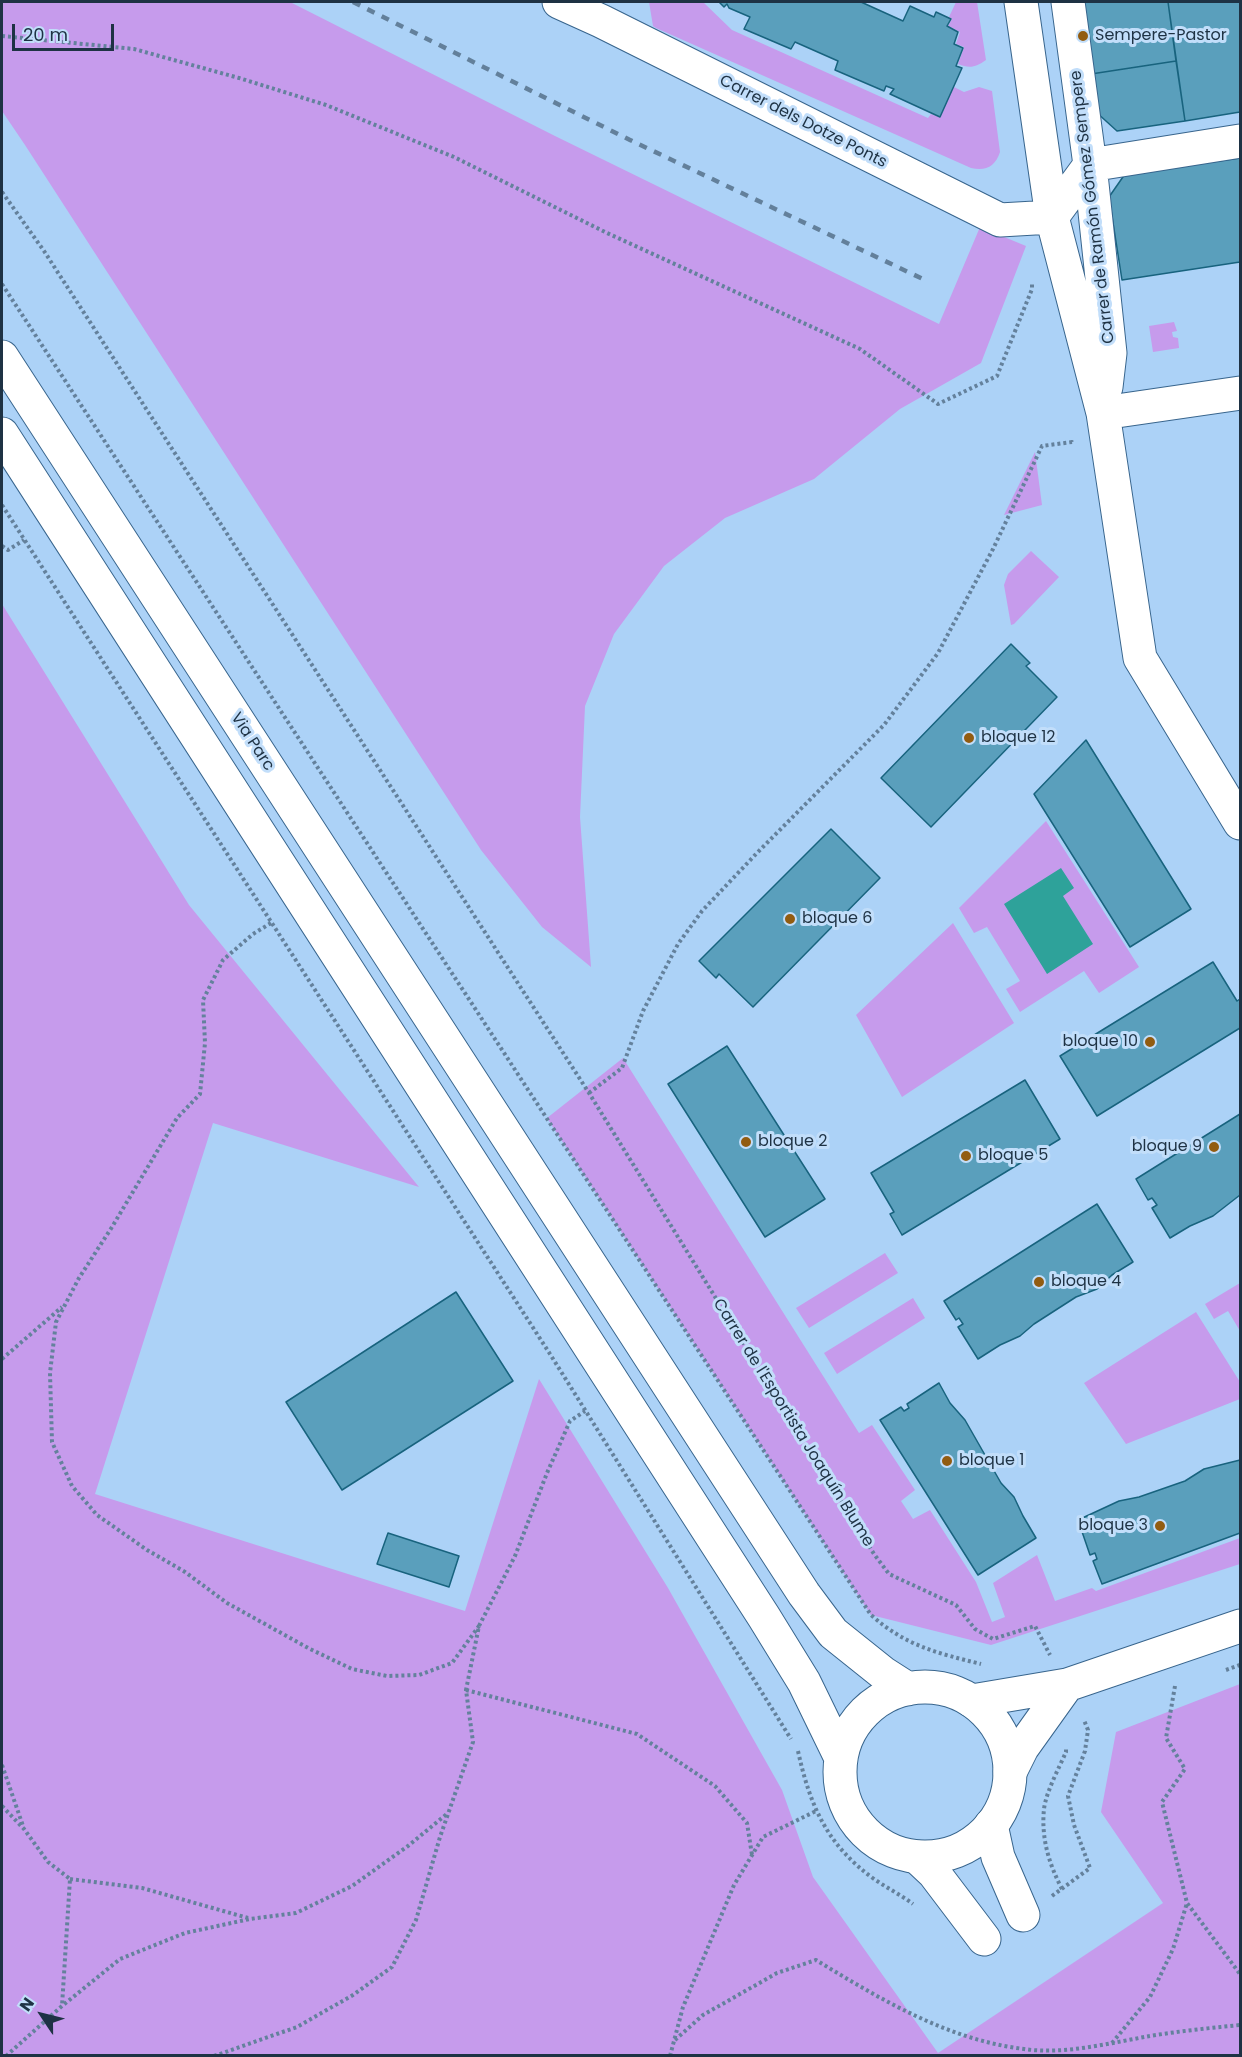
<!DOCTYPE html>
<html>
<head>
<meta charset="utf-8">
<style>
  body { margin:0 }
  #map { position:relative; width:1242px; height:2057px; overflow:hidden; background:#acd2f7; font-family:Poppins,sans-serif }
  canvas { display:block }
  .frame { position:absolute; inset:0; border:3px solid #1e3244; pointer-events:none }
  .north { position:absolute; left:12px; top:1985px; width:60px; height:60px; -webkit-text-stroke:4px #c2defa; paint-order:stroke; rotate:305deg; font-size:16px; font-weight:700; line-height:24px; text-align:center; color:#1e3244 }
  .north::after { content:''; display:block; margin:auto; width:21px; height:27px; background:#1e3244; clip-path:polygon(50% 0,100% 100%,50% 72%,0 100%) }
  .scale { position:absolute; left:12px; top:24px; width:102px; height:27px; box-sizing:border-box; border:3px solid #1e3244; border-top:0; padding-left:8px; font-size:18px; line-height:21px; white-space:nowrap; color:#1e3244; -webkit-text-stroke:4px #c2defa; paint-order:stroke }
</style>
</head>
<body>
<div id="map">
<canvas width="1242" height="2057"></canvas>
<div class="frame"></div>
<div class="north">N</div>
<div class="scale">20 m</div>
</div>
<script>
const ctx = document.querySelector('canvas').getContext('2d');
ctx.lineJoin = 'round';
function fillPath(path, color) { ctx.fillStyle = color; ctx.fill(path, 'evenodd'); }
function trace(path, color, width, dash) { ctx.strokeStyle = color; ctx.lineWidth = width; ctx.lineCap = dash ? 'butt' : 'round'; ctx.setLineDash(dash || []); ctx.stroke(path); }
function label(font, color, halo, rows, align = 'center') {
  ctx.font = font + ' Poppins,sans-serif'; ctx.lineWidth = 6; ctx.setLineDash([]); ctx.textBaseline = 'middle'; ctx.strokeStyle = halo; ctx.fillStyle = color; for (const [text, x, y, turn = 0] of rows) {
    ctx.save(); ctx.translate(x, y); ctx.rotate((+turn || 0) * Math.PI / 180); ctx.textAlign = isNaN(turn) ? turn : align; if (halo) ctx.strokeText(text, 0, 0); ctx.fillText(text, 0, 0); ctx.restore();
  }
}
const green = new Path2D(`
  M2 2H290L555 136 939 324 980 227 1026 246 981 363 900 409 814 479 725 518 664 566 614 634 585 706 580 817 591 967 542 927 481 850 25 145 2 111Z
  M649 2H703L732 30 928 118 931 114 937 116 950 85 964 92 979 87 992 91 1000 152C995 167 986 171 971 168L656 28 653 26Z
  M956 2H977L986 60C976 67 970 69 958 64L964 47 956 44 960 32 948 26 952 19 949 17Z
  M1174 322 1177 331 1172 332 1173 337 1178 338 1179 348 1153 352 1149 326Z
  M1035 452 1042 505 1004 515Z
  M1031 551 1059 577 1014 624 1011 625 1004 585 1008 574Z
  M2 604 189 905 419 1187 213 1123 95 1494 465 1611 539 1379 668 1588 782 1790 813 1877 938 2053 1163 1903 1101 1812 1116 1732 1240 1684V2055H2Z
  M1046 821 1139 967 1099 993 1084 971 1020 1012 1006 989 1020 981 987 927 974 933 959 908Z
  M953 923 1014 1023 902 1097 856 1015Z
  M623 1058 859 1433 872 1425 915 1490 901 1501 913 1519 930 1510 976 1582 992 1622 1005 1617 993 1583 1037 1555 1055 1601 1092 1588 1096 1591 1240 1538V1564L991 1645 871 1615 547 1118Z
  M885 1253 898 1273 809 1328 796 1308Z
  M1240 1283V1331L1228 1311 1214 1319 1205 1304Z
  M913 1298 925 1318 837 1374 824 1353Z
  M1196 1312 1240 1382V1399L1126 1444 1084 1383Z`);
const water = new Path2D(`
  M1061 868 1074 888 1063 896 1093 944 1047 974 1004 904Z`);
const building = new Path2D(`
  M719 2H861L903 21 910 6 934 17 936 12 951 19 947 26 958 32 954 44 963 48 956 66 962 68 940 117 890 94 894 89 886 86 884 91 835 70 838 61 795 42 791 49 744 29 750 17 729 8 727 4 724 7Z
  M1079 2H1168L1176 61 1091 74Z
  M1168 2H1240V112L1185 121Z
  M1176 61 1185 121 1117 131 1096 112 1091 74Z
  M1240 158V262L1122 280 1109 197 1125 174Z
  M1011 644 1030 663 1026 666 1057 697 931 827 881 778Z
  M1086 740 1191 909 1130 947 1034 794Z
  M831 829 880 878 753 1007 719 974 716 978 699 961Z
  M1213 962 1237 1001 1240 999V1028L1097 1116 1060 1056Z
  M727 1046 825 1199 765 1237 668 1084Z
  M1025 1080 1060 1139 902 1235 890 1214 894 1212 871 1173Z
  M1240 1114V1195L1213 1216 1190 1226 1170 1238 1152 1208 1157 1205 1152 1198 1148 1200 1136 1179Z
  M1097 1204 1133 1262 1112 1275 1097 1289 1076 1297 1034 1324 1020 1336 1000 1345 978 1359 958 1327 963 1324 959 1318 956 1320 944 1301Z
  M456 1292 513 1381 342 1490 286 1402Z
  M939 1383 950 1403 965 1420 1001 1483 1014 1497 1023 1516 1036 1538 978 1575 880 1420 901 1407 904 1411 909 1408 907 1404Z
  M1240 1460V1533L1102 1584 1093 1561 1097 1559 1095 1553 1090 1555 1078 1520 1119 1501 1139 1497 1185 1481 1204 1469Z
  M388 1533 459 1556 449 1587 377 1564Z`);
const path = new Path2D(`
  M2 36 134 49 239 78 326 105 454 157 607 233 860 349 938 404 997 376 1032 289V282
  M2 192 44 251 589 1093 874 1554 889 1574 956 1605 975 1629 993 1639 1035 1626 1050 1655
  M2 284 871 1615C906 1646 937 1653 981 1664
  M2 505 550 1354 791 1739
  M2 546 8 550 24 540
  M271 923 253 934 223 960 203 1000 205 1043 200 1094 177 1118 112 1227 79 1278 56 1322 50 1373 52 1442 72 1486 97 1515 147 1550 185 1572 227 1603 310 1649 352 1669 387 1676 419 1675 452 1663 479 1626
  M589 1093 622 1068 643 1011 678 944 702 911 756 854 884 725 938 653 993 549 1042 446 1072 442 1073 444
  M2 1359 62 1307
  M1226 1670 1240 1665
  M1175 1686 1166 1738 1185 1769 1162 1802 1187 1903 1240 1974
  M466 1690 637 1734 715 1786 747 1823 752 1855
  M798 1751C810 1806 827 1845 874 1879 887 1888 901 1895 913 1904
  M2 1765 23 1826
  M2 1806 24 1829 48 1862 70 1879 62 2006
  M70 1879 142 1888 248 1918
  M1062 1889C1049 1864 1041 1838 1044 1809 1046 1792 1059 1768 1066 1752V1747
  M1052 1896 1090 1868 1074 1825 1068 1796 1085 1751 1088 1730 1084 1720
  M675 2040 703 2015 777 1973 816 1960C880 1999 948 2040 1024 2049 1064 2055 1110 2043 1150 2036 1180 2031 1210 2028 1240 2025
  M1112 2043 1150 1997 1173 1949 1187 1903
  M6 2056 62 2006 120 1959 185 1933 250 1919 296 1913 352 1886 408 1846 448 1813
  M214 2056 297 2027 353 1995 392 1967 416 1920 440 1837 473 1742 466 1690 479 1626 515 1556 547 1473 570 1421 585 1411
  M670 2056 683 2007 734 1885 763 1837 816 1811`);
const minor = new Path2D(`
  M559 2 601 21 1000 220 1052 217 1090 165 1240 141
  M1021 2 1052 217 1103 413 1140 658 1240 823
  M1068 2 1090 165 1110 353 1106 387
  M1103 413 1240 393
  M972 1701 1067 1685 1240 1626
  M1010 1772 1022 1748 1067 1685
  M991 1825 998 1857 1023 1915
  M917 1857 934 1873 984 1939`);
const major = new Path2D(`
  M2 357 804 1594 833 1633 883 1673 908 1689
  M2 434 764 1617 804 1682 841 1758
  M840 1772a85 85 0 1 1 170 0a85 85 0 1 1-170 0Z`);
const rail = new Path2D(`
  M353 2 630 140 925 280`);
const markers = [
  [1083,36,6,"#925c11"],
  [969,738,6,"#925c11"],
  [790,919,6,"#925c11"],
  [1150,1042,6,"#925c11"],
  [746,1142,6,"#925c11"],
  [1214,1147,6,"#925c11"],
  [966,1156,6,"#925c11"],
  [1039,1282,6,"#925c11"],
  [947,1461,6,"#925c11"],
  [1160,1526,6,"#925c11"]
];
const poiNames = [
  ["Sempere-Pastor",1095,36],
  ["bloque 12",981,738],
  ["bloque 6",802,919],
  ["bloque 10",1138,1042,"right"],
  ["bloque 2",758,1142],
  ["bloque 9",1202,1147,"right"],
  ["bloque 5",978,1156],
  ["bloque 4",1051,1282],
  ["bloque 1",959,1461],
  ["bloque 3",1148,1526,"right"]
];
const streetNames = [
  ["Carrer dels Dotze Ponts",803,122,27],
  ["Carrer de Ramón Gómez Sempere",1093,207,-97],
  ["Via Parc",252,742,57],
  ["Carrer de l'Esportista Joaquín Blume",793,1423,58]
];
fillPath(green, '#c69bec');
fillPath(water, '#2ea29a');
fillPath(building, '#5a9fbc');
trace(building, '#18637e', 1.5);
trace(minor, '#38658d', 35);
trace(major, '#38658d', 35);
trace(path, '#64819c', 4, [3, 3]);
trace(minor, '#fff', 33);
trace(major, '#fff', 33);
trace(rail, '#63809b', 4.5, [8, 8]);
for (const [x, y, r, color] of markers) { const dot = new Path2D(); dot.arc(x, y, r, 0, 2 * Math.PI); ctx.fillStyle = color; ctx.fill(dot); trace(dot, '#c2defa', 2); }
label('16px', '#1e3244', '#c2defa', poiNames, 'left');
label('16px', '#1e3244', '#c2defa', streetNames);
</script>
</body>
</html>
